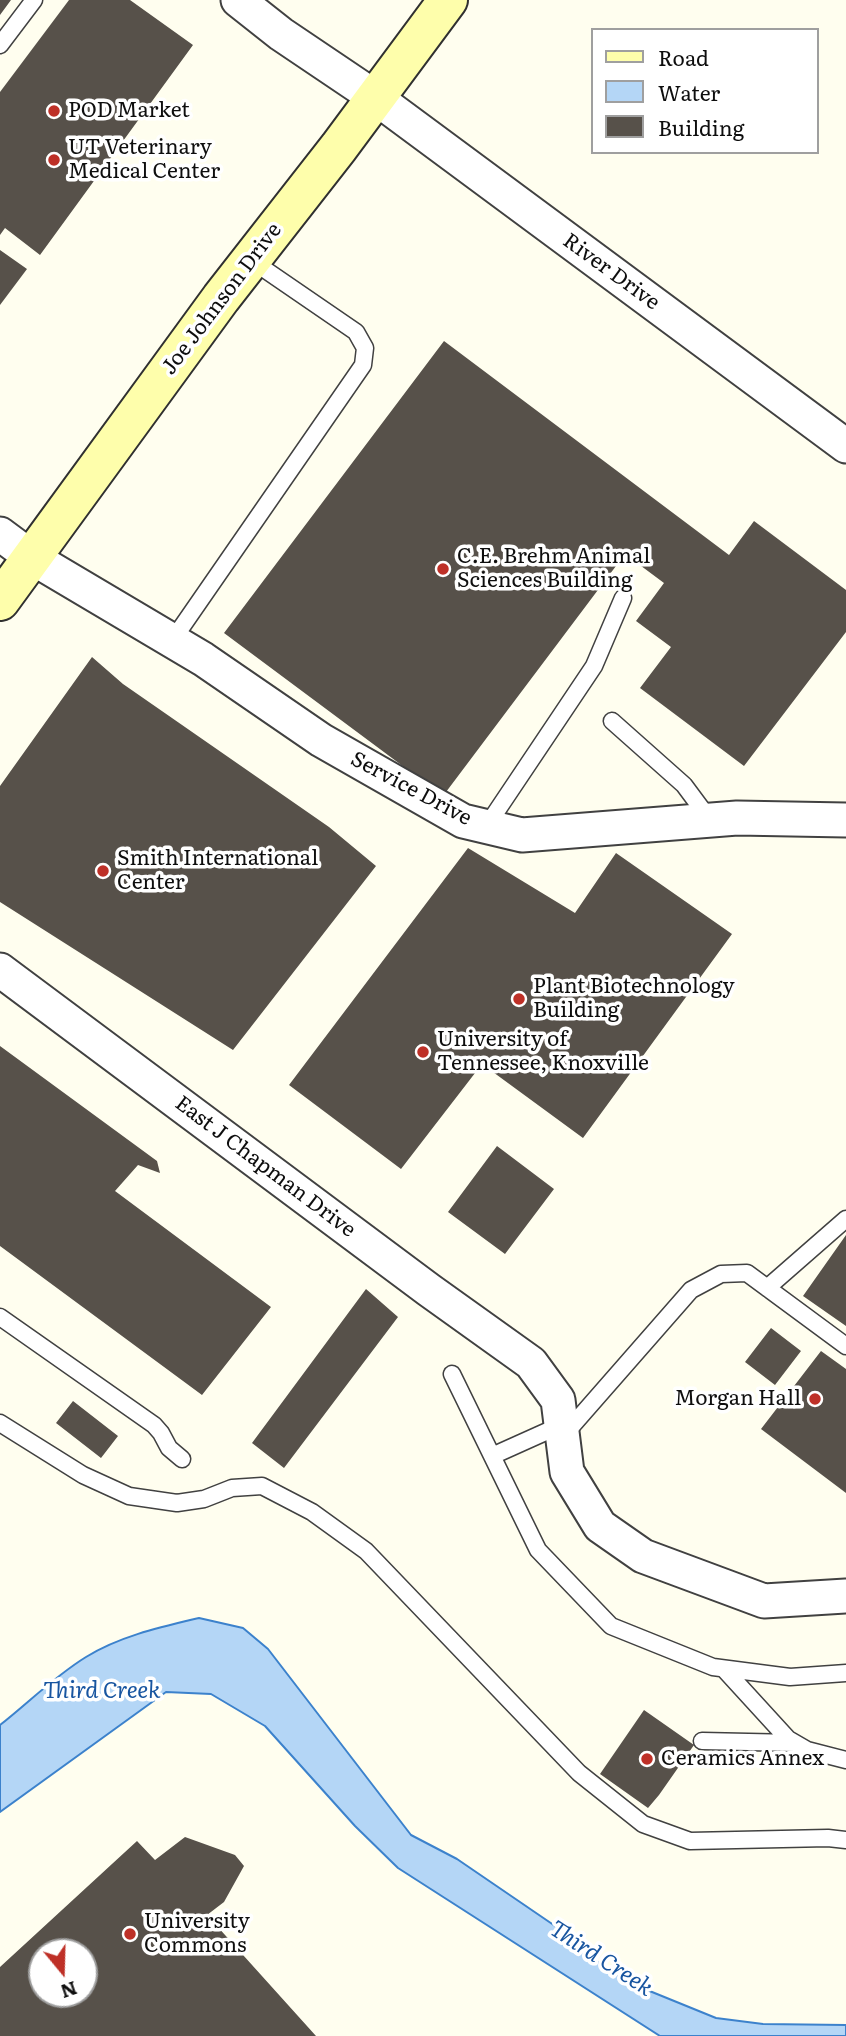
<!DOCTYPE html>
<html>
<head>
<meta charset="utf-8">
<style>
  body { margin:0 }
  #map { position:relative; width:846px; height:2036px; overflow:hidden; background:#fffeef; font-family:Literata,serif }
  canvas { display:block }
  .legend { position:absolute; left:591px; top:28px; width:228px; height:126px; box-sizing:border-box; background:#fff; border:2px solid #9f9f9f; margin:0; padding:9px 12px; list-style:none; font-size:21px; color:#0e0e0e }
  .legend li { display:flex; align-items:center; gap:14px; height:35px }
  .legend b { width:35px; border:2px solid #9f9f9f }
  .north { position:absolute; left:28px; top:1938px; width:70px; height:70px; box-sizing:border-box; background:#fff; border:2px solid #9f9f9f; border-radius:50%; rotate:161deg; font-size:19px; font-weight:700; line-height:28px; text-align:center; color:#0e0e0e }
  .north::after { content:''; display:block; margin:auto; width:24px; height:32px; background:#be3027; clip-path:polygon(50% 0,100% 100%,50% 72%,0 100%) }
</style>
</head>
<body>
<div id="map">
<canvas width="846" height="2036"></canvas>
<ul class="legend">
<li><b style="height:9px;background:#fefeab"></b>Road</li>
<li><b style="height:19px;background:#b4d6f6"></b>Water</li>
<li><b style="height:19px;background:#57514a"></b>Building</li>
</ul>
<div class="north">N</div>
</div>
<script>
const ctx = document.querySelector('canvas').getContext('2d');
ctx.lineJoin = 'round';
function fillPath(path, color) { ctx.fillStyle = color; ctx.fill(path, 'evenodd'); }
function trace(path, color, width, dash) { ctx.strokeStyle = color; ctx.lineWidth = width; ctx.lineCap = dash ? 'butt' : 'round'; ctx.setLineDash(dash || []); ctx.stroke(path); }
function label(font, color, halo, rows, align = 'center') {
  ctx.font = font + ' Literata,serif'; ctx.lineWidth = 7; ctx.setLineDash([]); ctx.textBaseline = 'middle'; ctx.strokeStyle = halo; ctx.fillStyle = color; for (const [text, x, y, turn = 0] of rows) {
    ctx.save(); ctx.translate(x, y); ctx.rotate((+turn || 0) * Math.PI / 180); ctx.textAlign = isNaN(turn) ? turn : align; if (halo) ctx.strokeText(text, 0, 0); ctx.fillText(text, 0, 0); ctx.restore();
  }
}
const water = new Path2D(`
  M199 1618 243 1628 268 1649 411 1835 457 1859 561 1930 592 1958 625 1981 716 2018 763 2024 846 2025V2036H660L398 1868 355 1826 265 1726 211 1694 166 1692 0 1812V1725C28 1703 55 1676 86 1657 120 1636 161 1627 199 1618Z`);
const building = new Path2D(`
  M0 0H11L0 15Z
  M69 0H130L193 45 40 255 5 228 0 235V92Z
  M0 250 27 269 0 305Z
  M444 341 729 555 754 521 846 590V632L744 766 640 688 671 647 636 621 664 583 625 554 443 796 224 633Z
  M92 657 123 684 329 827 376 866 233 1050 0 902V786Z
  M468 848 575 913 616 853 732 934 583 1138 482 1064 401 1169 289 1085Z
  M0 1046 157 1161 160 1173 138 1165 115 1191 271 1307 202 1395 0 1246Z
  M497 1146 554 1189 505 1254 448 1212Z
  M846 1235V1326L803 1296Z
  M366 1289 398 1317 284 1468 252 1443Z
  M771 1328 801 1351 775 1385 745 1362Z
  M821 1351 846 1369V1493L761 1429Z
  M73 1401 118 1436 101 1458 56 1423Z
  M644 1710 694 1745 659 1795 648 1808 600 1774Z
  M185 1837 235 1855 244 1866 224 1902 207 1915 316 2036H0V1967L137 1841 155 1860ZM42 1952H84V1994H42Z`);
const lane = new Path2D(`
  M0 45 34 0
  M172 641 363 365 365 348 356 332 251 260
  M612 721 684 785 710 820
  M486 827 594 666 623 598
  M767 1288 846 1219
  M0 1317 154 1425 161 1433 169 1448 182 1459
  M452 1374 538 1550 611 1626 713 1667 790 1677 846 1673
  M0 1423 83 1475 129 1496 177 1503 204 1499 232 1488 262 1486 312 1512 366 1551 579 1773 643 1824 690 1841 828 1838 846 1840
  M564 1435 691 1290 721 1274 747 1273 846 1346
  M492 1456 561 1425
  M724 1669 788 1739 807 1750 846 1760
  M702 1741 795 1743`);
const street = new Path2D(`
  M238 0 281 34 376 98 846 446
  M0 534 31 557 203 659 321 740 463 821 522 835 737 818 846 820
  M0 970 429 1290 531 1363 558 1400 567 1472 600 1526 643 1556 764 1601 846 1596`);
const secondary = new Path2D(`
  M0 601 221 298 339 147 448 0`);
const markers = [
  [54,111,7,"#be3027"],
  [54,160,7,"#be3027"],
  [443,569,7,"#be3027"],
  [103,871,7,"#be3027"],
  [519,999,7,"#be3027"],
  [423,1052,7,"#be3027"],
  [815,1399,7,"#be3027"],
  [647,1759,7,"#be3027"],
  [130,1934,7,"#be3027"]
];
const poiNames = [
  ["POD Market",68,111],
  ["UT Veterinary",68,148],
  ["Medical Center",68,172],
  ["C.E. Brehm Animal",457,557],
  ["Sciences Building",457,581],
  ["Smith International",117,859],
  ["Center",117,883],
  ["Plant Biotechnology",533,987],
  ["Building",533,1011],
  ["University of",437,1040],
  ["Tennessee, Knoxville",437,1064],
  ["Morgan Hall",801,1399,"right"],
  ["Ceramics Annex",661,1759],
  ["University",144,1922],
  ["Commons",144,1946]
];
const streetNames = [
  ["River Drive",611,272,36],
  ["Joe Johnson Drive",222,299,-53],
  ["Service Drive",411,789,28],
  ["East J Chapman Drive",265,1167,37]
];
const waterNames = [
  ["Third Creek",102,1691],
  ["Third Creek",601,1959,33]
];
fillPath(water, '#b4d6f6');
trace(water, '#3c82cc', 2);
fillPath(building, '#57514a');
trace(lane, '#414141', 19);
trace(street, '#414141', 37);
trace(secondary, '#303030', 42);
trace(lane, '#fff', 16);
trace(street, '#fff', 33);
trace(secondary, '#fefeab', 38);
for (const [x, y, r, color] of markers) { const dot = new Path2D(); dot.arc(x, y, r, 0, 2 * Math.PI); ctx.fillStyle = color; ctx.fill(dot); trace(dot, '#fff', 2.5); }
label('21px', '#0e0e0e', '#fff', poiNames, 'left');
label('21px', '#0e0e0e', '#fff', streetNames);
label('italic 23px', '#1855a0', '#fff', waterNames);
</script>
</body>
</html>
